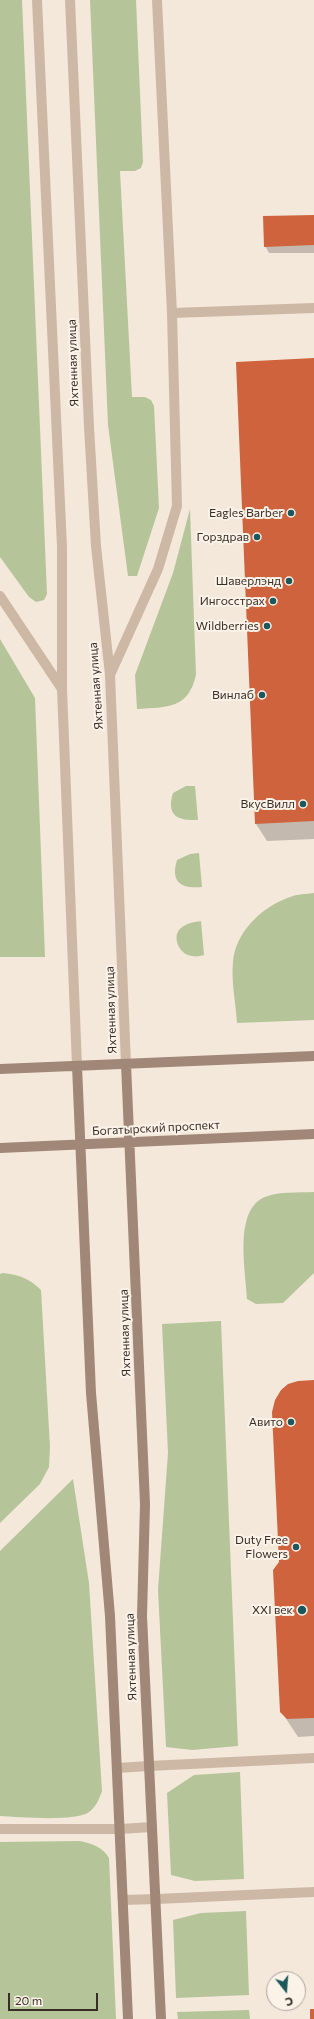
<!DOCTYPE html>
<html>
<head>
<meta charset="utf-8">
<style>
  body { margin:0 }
  #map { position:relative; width:314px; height:2019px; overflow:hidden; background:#f4e8db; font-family:Commissioner,sans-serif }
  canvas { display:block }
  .north { position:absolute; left:266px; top:1971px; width:40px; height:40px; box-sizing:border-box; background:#fbf2e8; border:1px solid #ada39b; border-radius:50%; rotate:163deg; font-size:11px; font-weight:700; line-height:16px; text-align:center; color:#392d28 }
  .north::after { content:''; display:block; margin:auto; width:14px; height:18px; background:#1a585d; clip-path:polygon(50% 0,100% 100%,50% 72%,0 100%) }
  .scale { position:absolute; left:8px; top:1993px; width:90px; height:18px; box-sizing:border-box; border:2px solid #392d28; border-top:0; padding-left:5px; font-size:12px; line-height:14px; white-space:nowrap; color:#392d28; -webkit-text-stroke:3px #fbf2e8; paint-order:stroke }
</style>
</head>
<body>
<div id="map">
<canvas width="314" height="2019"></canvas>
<div class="north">С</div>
<div class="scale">20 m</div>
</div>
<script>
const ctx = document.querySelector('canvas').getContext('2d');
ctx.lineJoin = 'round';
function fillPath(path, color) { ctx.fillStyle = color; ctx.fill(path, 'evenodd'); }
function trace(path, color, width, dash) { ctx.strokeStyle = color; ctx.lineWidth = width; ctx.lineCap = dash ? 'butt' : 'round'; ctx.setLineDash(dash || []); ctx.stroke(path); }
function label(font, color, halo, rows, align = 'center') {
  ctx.font = font + ' Commissioner,sans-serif'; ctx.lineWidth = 4; ctx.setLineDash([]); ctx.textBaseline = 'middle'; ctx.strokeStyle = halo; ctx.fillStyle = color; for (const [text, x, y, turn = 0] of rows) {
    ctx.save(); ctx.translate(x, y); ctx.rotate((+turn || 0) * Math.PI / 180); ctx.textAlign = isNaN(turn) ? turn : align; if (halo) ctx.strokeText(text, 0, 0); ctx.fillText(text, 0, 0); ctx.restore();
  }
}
const green = new Path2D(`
  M0 0H22L47 594 44 600 36 602 29 597 0 557Z
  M90 0H136L143 162 141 168 135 171H120L132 397H145L151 400 154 406 159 508 137 576H128L108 425Z
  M190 509 196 675C188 709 168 707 137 709L135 675 173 573Z
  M0 639 35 698 45 957H0Z
  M186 786H195L198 820C178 821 166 816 173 793Z
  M199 853 202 887C182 889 170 883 177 860L190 854Z
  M314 893V1020L237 1023C236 1004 231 982 233 962 235 932 263 906 290 897 297 894 306 894 314 893Z
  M201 921 204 955C200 956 196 957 192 956 179 955 171 936 181 928 187 923 194 922 201 921Z
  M314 1192V1273L283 1303 256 1304 247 1299C246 1271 233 1210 265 1197 280 1191 298 1193 314 1192Z
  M3 1273C19 1275 29 1278 41 1290L50 1447 49 1467 40 1484 0 1523V1274Z
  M221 1321 238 1746 192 1750 166 1747 158 1590 168 1453 162 1324Z
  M73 1479 89 1583 102 1791C99 1799 97 1806 89 1812 76 1822 19 1817 0 1816V1551Z
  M240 1772 244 1879 195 1881 171 1875 167 1793 194 1775Z
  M80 1841C92 1844 102 1846 109 1858L116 2019H0V1842Z
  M246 1911 249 1995 176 1998 173 1920 201 1913Z
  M249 2010 250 2019H178L177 2012Z`);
const shadow = new Path2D(`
  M314 216V253H269L265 246Z
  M314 359V839L267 841 256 824Z
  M314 1381V1736L298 1737 281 1711 280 1563Z`);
const building = new Path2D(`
  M314 215V245L264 247 263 216Z
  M314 358V821L255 824 236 362Z
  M314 1380V1718L287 1719 280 1712 273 1570 279 1562 272 1412 275 1400 281 1390 288 1384 298 1381Z
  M310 2009H314V2019H310Z`);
const service = new Path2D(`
  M172 313 314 308
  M149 1766 314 1758
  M0 1829H120
  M156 1899 314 1892`);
const minor = new Path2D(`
  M0 596 62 689
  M110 675 158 569 177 506 172 313 157 0`);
const tertiary = new Path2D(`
  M37 0 62 547V689L77 1066
  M70 0 89 427 96 546 110 675 126 1064
  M117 1768 149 1766
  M120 1829 152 1827
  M123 1900 156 1899`);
const secondary = new Path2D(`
  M126 1064 145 1504 142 1616 161 2019
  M77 1066 91 1393 110 1616 128 2019
  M0 1069 314 1056
  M0 1148 314 1134`);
const markers = [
  [291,513,4,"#1a585d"],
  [257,537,4,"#1a585d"],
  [289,581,4,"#1a585d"],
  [273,601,4,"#1a585d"],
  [267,626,4,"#1a585d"],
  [262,695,4,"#1a585d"],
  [303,804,4,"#1a585d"],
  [291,1422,4,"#1a585d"],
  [296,1547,4,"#1a585d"],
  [302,1610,5,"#1a585d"]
];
const streetNames = [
  ["Яхтенная улица",73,363,-92],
  ["Яхтенная улица",96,686,-94],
  ["Яхтенная улица",111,1010,-92],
  ["Богатырский проспект",156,1128,-3],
  ["Яхтенная улица",125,1333,-92],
  ["Яхтенная улица",131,1657,-92]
];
const poiNames = [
  ["Eagles Barber",283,513],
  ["Горздрав",249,537],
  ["Шаверлэнд",281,581],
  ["Ингосстрах",265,601],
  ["Wildberries",259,626],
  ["Винлаб",254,695],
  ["ВкусВилл",295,804],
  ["Авито",283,1422],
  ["Duty Free",288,1540],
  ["Flowers",288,1554],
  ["XXI век",293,1610]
];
fillPath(green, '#b6c49a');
fillPath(shadow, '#0003');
fillPath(building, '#cf633e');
trace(service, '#cdb8a6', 10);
trace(minor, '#cdb8a6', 10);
trace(tertiary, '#cdb8a6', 10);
trace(secondary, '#a18777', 10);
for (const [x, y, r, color] of markers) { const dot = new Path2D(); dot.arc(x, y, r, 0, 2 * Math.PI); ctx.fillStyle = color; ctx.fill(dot); trace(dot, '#fbf2e8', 1.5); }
label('12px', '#392d28', '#fbf2e8', streetNames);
label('12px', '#392d28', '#fbf2e8', poiNames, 'right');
</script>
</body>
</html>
